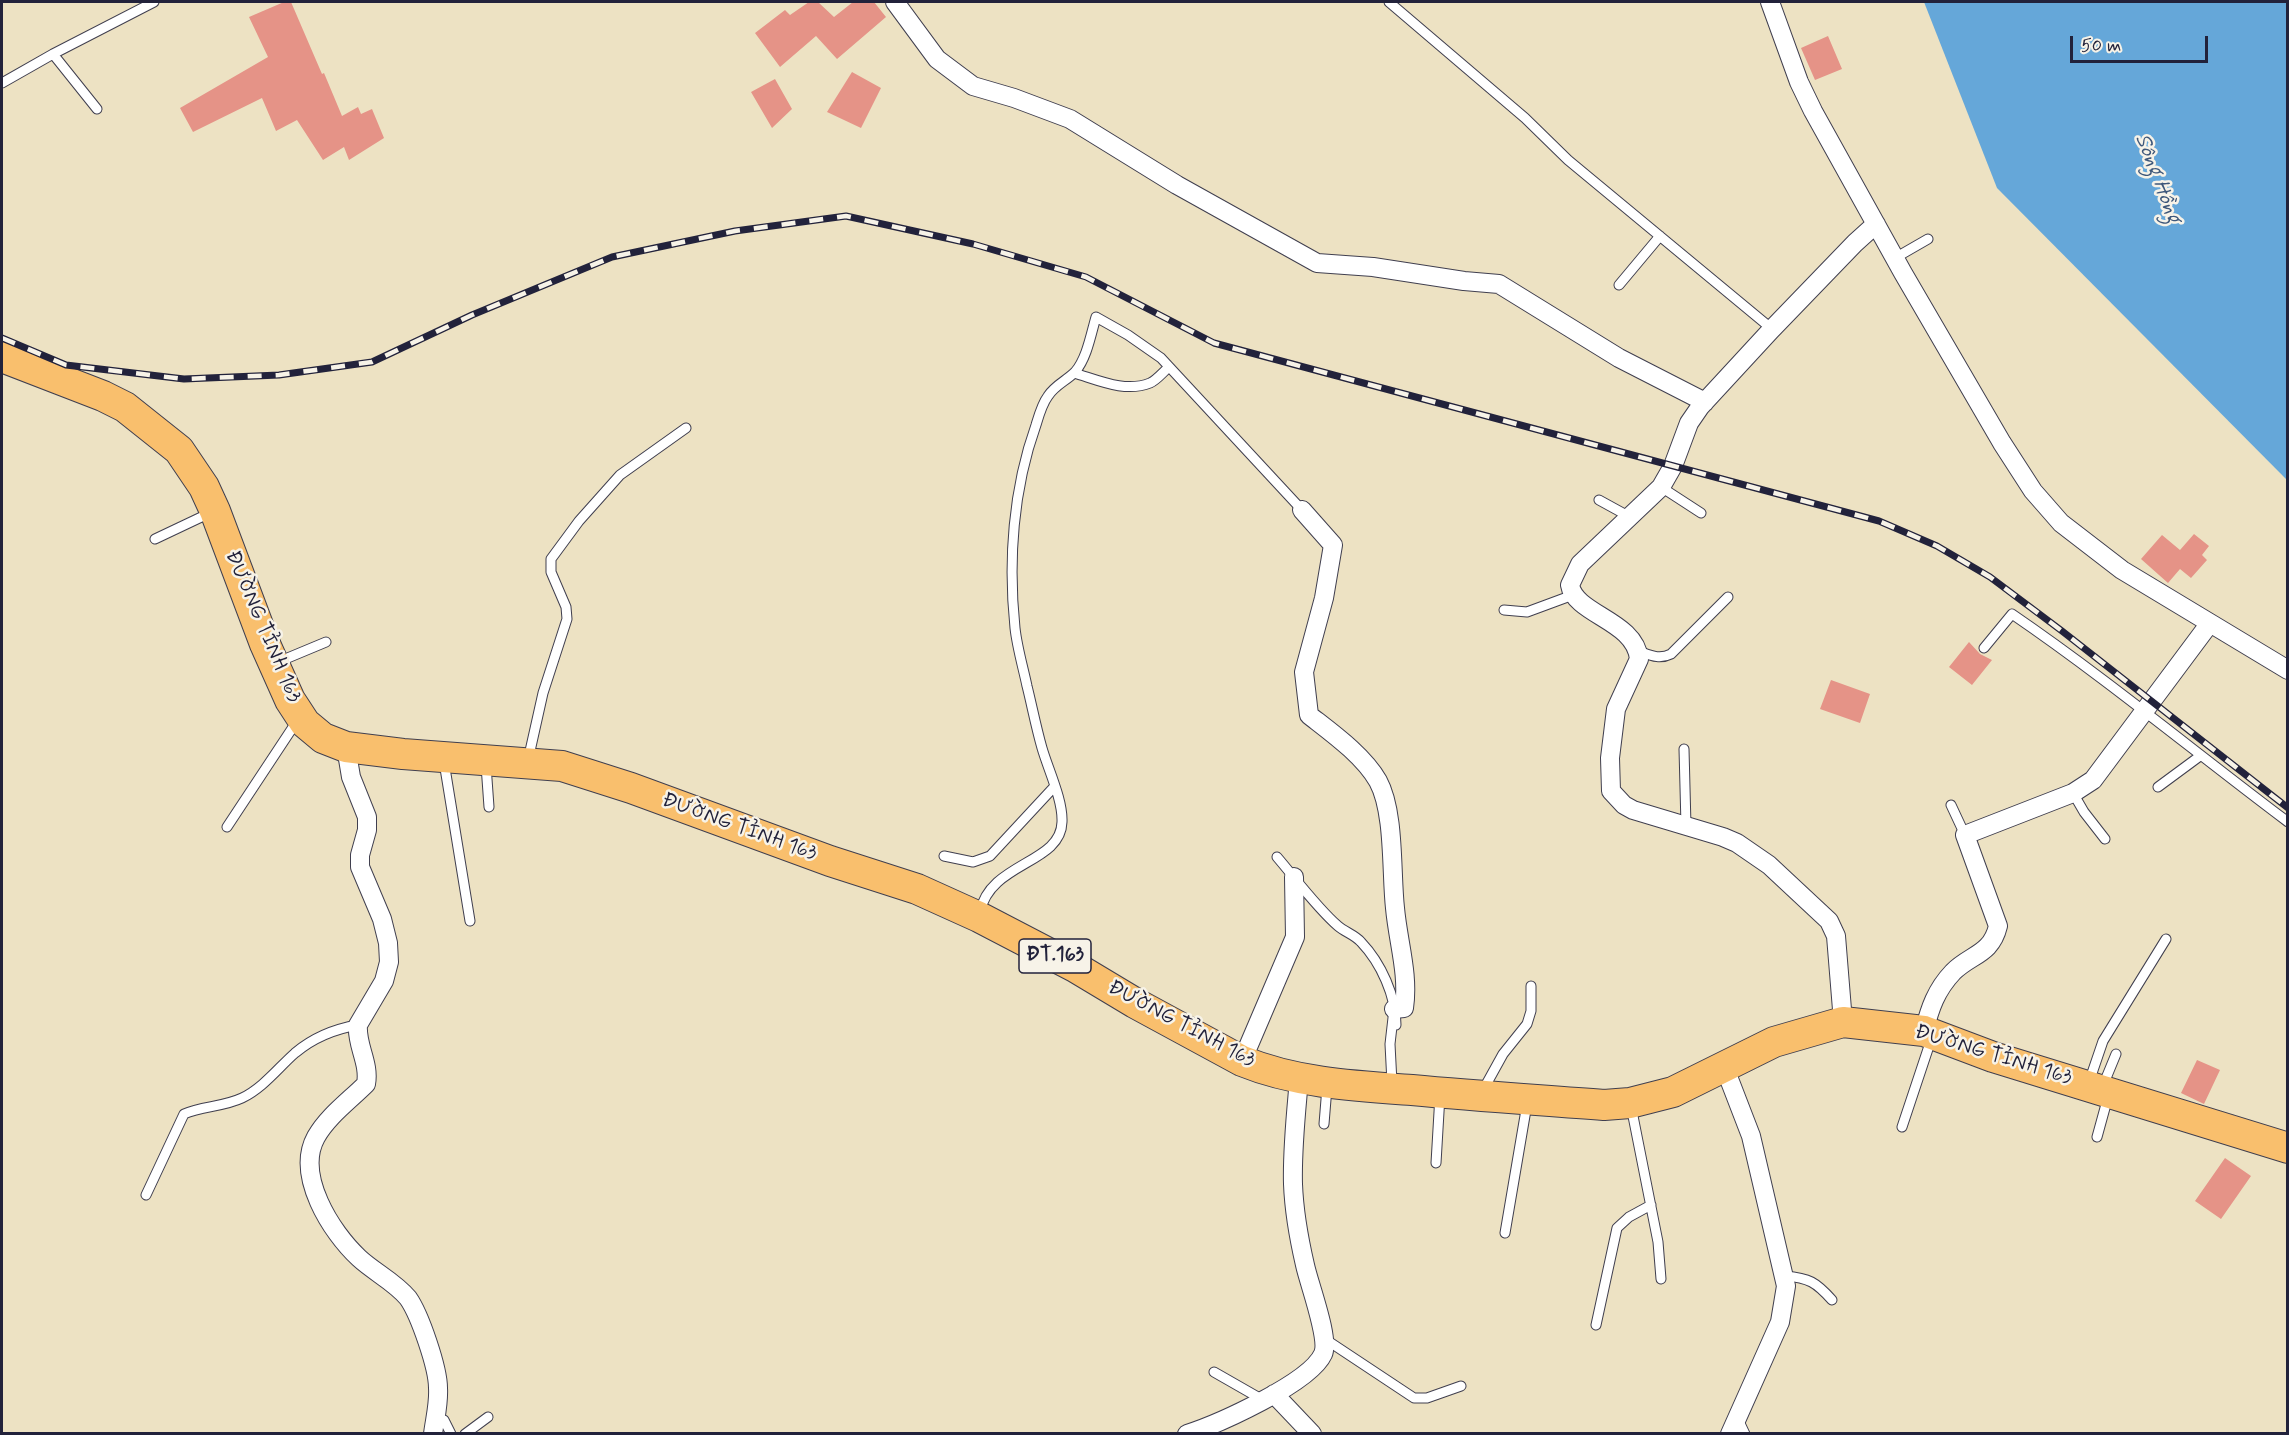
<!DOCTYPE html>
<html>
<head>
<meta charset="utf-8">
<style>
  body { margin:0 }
  #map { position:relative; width:2289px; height:1435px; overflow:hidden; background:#ede2c3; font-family:Mynerve,sans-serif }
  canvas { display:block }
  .frame { position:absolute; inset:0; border:3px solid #22223b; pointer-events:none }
  .scale { position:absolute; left:2070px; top:36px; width:138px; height:27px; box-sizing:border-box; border:3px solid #22223b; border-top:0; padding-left:8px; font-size:18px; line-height:21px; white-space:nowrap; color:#22223b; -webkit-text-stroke:4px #f7f3e8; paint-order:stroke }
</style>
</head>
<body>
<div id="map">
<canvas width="2289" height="1435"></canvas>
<div class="frame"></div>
<div class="scale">50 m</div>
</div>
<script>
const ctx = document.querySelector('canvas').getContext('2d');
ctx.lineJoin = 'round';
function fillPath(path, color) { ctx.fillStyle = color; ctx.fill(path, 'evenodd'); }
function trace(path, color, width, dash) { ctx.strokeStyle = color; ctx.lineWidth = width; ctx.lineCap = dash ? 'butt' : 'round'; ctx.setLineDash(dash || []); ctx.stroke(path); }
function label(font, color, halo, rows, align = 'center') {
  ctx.font = font + ' Mynerve,sans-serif'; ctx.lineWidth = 5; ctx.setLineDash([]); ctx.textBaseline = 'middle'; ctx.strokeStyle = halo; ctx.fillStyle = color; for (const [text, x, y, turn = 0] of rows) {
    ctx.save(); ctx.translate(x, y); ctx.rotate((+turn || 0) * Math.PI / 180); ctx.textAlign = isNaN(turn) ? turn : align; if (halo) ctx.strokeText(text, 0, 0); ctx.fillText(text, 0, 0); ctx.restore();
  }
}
const water = new Path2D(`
  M1924 2H2287V480L1997 188Z`);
const building = new Path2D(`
  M284 2H291L322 74 324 73 342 116 358 107 361 114 372 109 384 138 349 160 344 147 323 160 297 120 276 131 262 98 193 132 180 108 268 57 249 17Z
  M809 2H818L834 17 853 2H874L886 17 837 59 816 36 780 67 755 33 785 10 790 15Z
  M1828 36 1842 69 1815 80 1801 48Z
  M852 72 881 88 861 128 827 112Z
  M775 79 792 109 772 128 751 92Z
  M2194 534 2209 546 2202 555 2207 560 2191 578 2180 569 2168 583 2141 559 2162 535 2180 550Z
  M1969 642 1980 654 1992 660 1972 685 1949 667Z
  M1831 680 1870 694 1860 723 1820 709Z
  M2197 1060 2220 1070 2204 1104 2181 1093Z
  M2225 1158 2251 1176 2221 1219 2195 1201Z`);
const lane = new Path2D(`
  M1389 2 1525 118 1568 160 1772 329
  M53 54 154 2
  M2 83 53 54 97 109
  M1895 258 1928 239
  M1619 285 1660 236
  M1074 373C1098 380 1125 393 1150 383 1157 380 1163 372 1169 367
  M1661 487 1701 513
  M1599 500 1630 517
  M155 539 212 512
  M1504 610 1527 612 1573 595
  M1984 648 2012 614C2107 679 2196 753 2288 822
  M1638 651C1650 655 1659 660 1671 654L1728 597
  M278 662 326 642
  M1684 749 1686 826
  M528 760 543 693 567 619 566 607 551 572V559L579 521 620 475 686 428
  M444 762 470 921
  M486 765 489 807
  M2158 787 2200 756
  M2073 793 2084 812 2105 839
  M1951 805 1965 835
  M227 827 297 721
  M944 856 973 862 990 856 1054 787
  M1277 857C1295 878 1318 909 1338 926 1345 932 1355 935 1361 942 1381 963 1396 996 1396 1025L1394 1009 1390 1044 1392 1083
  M980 912C990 862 1061 864 1062 822 1063 800 1048 769 1042 748 1036 727 1032 706 1027 686 1023 667 1017 647 1015 628 1008 561 1013 489 1036 425 1039 415 1042 404 1048 396 1055 385 1066 381 1075 372 1087 358 1091 334 1096 317L1128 335 1161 358 1302 510
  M2089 1082 2103 1041 2166 939
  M2102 1088 2116 1054
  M1482 1092 1503 1054 1527 1024 1531 1011V986
  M1631 1106 1658 1242 1661 1279
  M1324 1124 1327 1087
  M1902 1127 1932 1037
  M2097 1137 2108 1097
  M1436 1163 1440 1095
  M146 1195 184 1114C202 1106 223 1107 242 1098 263 1088 278 1068 295 1053 314 1037 334 1029 358 1025
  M1505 1233 1527 1104
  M1785 1276C1809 1278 1816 1282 1832 1300
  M1596 1325 1617 1228 1629 1217 1651 1205
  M1325 1339 1414 1398H1427L1461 1386
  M1214 1372 1263 1400
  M435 1416 444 1420 451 1434
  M1737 1417 1745 1434
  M465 1434 488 1417`);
const street = new Path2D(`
  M895 2 937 59 973 86 1014 98 1070 119 1177 185 1317 263 1373 267 1464 281 1499 284 1619 358 1705 402
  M1770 2 1799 82 1813 111 1903 273 2002 443 2033 491 2061 523 2122 570 2288 670
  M1302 510 1333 545 1324 598 1304 672 1309 715C1332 733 1363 755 1378 781 1395 812 1391 873 1395 908 1398 942 1409 974 1404 1008L1394 1009
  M346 747 351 777 367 817V830L360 855V867L382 919 388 943 389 962 384 981 358 1025C356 1045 370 1063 366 1084 349 1101 328 1116 316 1137 295 1175 331 1232 359 1258 374 1272 395 1282 408 1298 420 1315 438 1368 438 1388 439 1404 435 1418 433 1434
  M1843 1022 1836 936 1829 921 1769 865 1737 843 1723 837 1633 810 1624 805 1611 791 1610 758 1616 709 1639 659C1635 620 1575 615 1570 585L1580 564 1661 487 1673 466 1689 423 1700 407 1772 329 1855 243 1876 224
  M1924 1031C1930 1008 1936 990 1953 972 1971 954 1991 955 1998 926L1965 835 2073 793 2093 780 2210 623
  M1242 1061 1295 937 1294 877
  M1724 1066 1751 1136 1786 1286 1780 1322 1730 1434
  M1274 1394 1312 1434
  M1187 1434C1218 1424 1310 1383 1323 1354 1330 1339 1309 1284 1305 1265 1299 1239 1294 1211 1293 1184 1292 1149 1296 1114 1299 1079`);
const primary = new Path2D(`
  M2 357 103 396 125 407 179 450 204 487 215 511 265 644 290 700 305 723 323 738 346 747 403 754 562 766 631 788 830 861 917 889 979 917 1075 967 1135 1003 1242 1061C1296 1083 1354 1086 1412 1090 1476 1096 1540 1100 1604 1105L1630 1103 1673 1092 1774 1042 1843 1022 1924 1031 1993 1057 2288 1148`);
const rail = new Path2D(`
  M2 338 66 365 184 379 279 375 372 362 472 315 612 257 735 231 846 216 973 244 1086 277 1214 343 1879 521 1937 546 1990 577 2062 631 2288 808`);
const shields = [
  [1055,956,72]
];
const shieldNames = [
  ["ĐT.163",1055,956]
];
const streetNames = [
  ["ĐƯỜNG TỈNH 163",262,627,67],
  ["ĐƯỜNG TỈNH 163",739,828,20],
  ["ĐƯỜNG TỈNH 163",1181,1025,28],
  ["ĐƯỜNG TỈNH 163",1993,1056,17]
];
const waterNames = [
  ["Sông Hồng",2157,179,69]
];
fillPath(water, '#65a7d9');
fillPath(building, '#e59387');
trace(lane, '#403f4f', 11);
trace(street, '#403f4f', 20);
trace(primary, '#403f4f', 32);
trace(lane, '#fff', 9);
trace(street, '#fff', 18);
trace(primary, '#f9bf6d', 30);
trace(rail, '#22223b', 7);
trace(rail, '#f7f3e8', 4.5, [14]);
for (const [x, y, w] of shields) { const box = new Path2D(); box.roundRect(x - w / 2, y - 17, w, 34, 4.5); ctx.fillStyle = '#f7f3e8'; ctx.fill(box); trace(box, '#22223b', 1.5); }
label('bold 20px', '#22223b', null, shieldNames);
label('21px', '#22223b', '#f7f3e8', streetNames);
label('italic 22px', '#3d577a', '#f7f3e8', waterNames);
</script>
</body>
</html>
